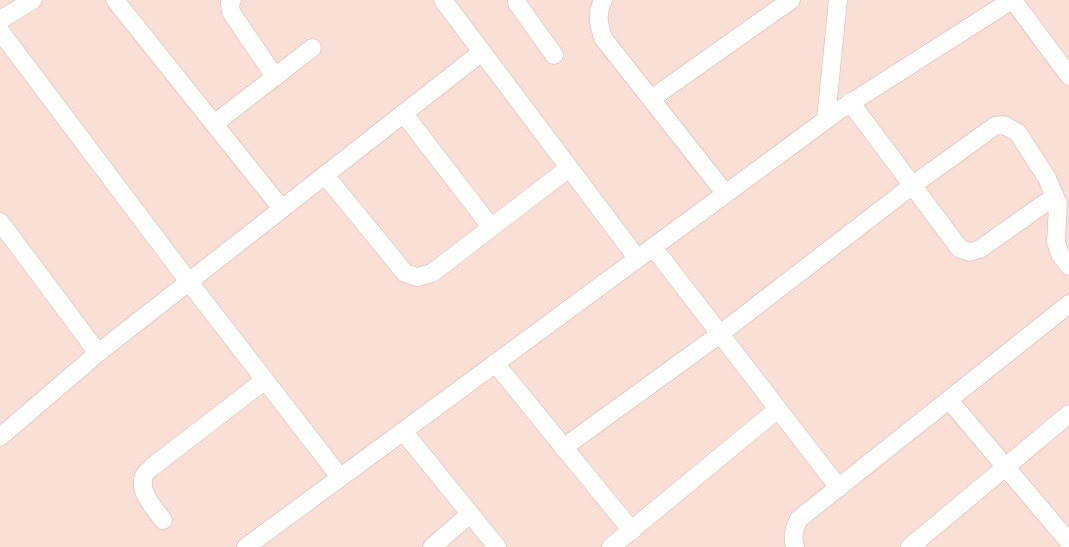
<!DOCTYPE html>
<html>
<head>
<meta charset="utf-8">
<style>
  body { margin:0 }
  canvas { display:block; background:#feede5 }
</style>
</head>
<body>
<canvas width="1069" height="547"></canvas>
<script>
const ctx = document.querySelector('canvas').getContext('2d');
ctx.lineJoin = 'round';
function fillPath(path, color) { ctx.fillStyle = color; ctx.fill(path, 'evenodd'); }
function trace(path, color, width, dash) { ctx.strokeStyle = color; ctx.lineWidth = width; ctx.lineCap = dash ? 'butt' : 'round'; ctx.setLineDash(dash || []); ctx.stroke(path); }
const residential = new Path2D(`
  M0 0H1069V547H0Z`);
const minor = new Path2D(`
  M115 0 282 209
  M232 0 230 3 231 12 275 77
  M443 0 637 258
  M517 0V3L554 55
  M603 0C596 13 599 25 603 38L725 193
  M1013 0 1069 76
  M0 20 33 0
  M0 31 189 282 340 477
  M651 99 791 0
  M850 102 960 249 970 252 980 249 1055 196
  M404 114 491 227
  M826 119 838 0
  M214 124 312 48
  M325 175 405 273 417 277 432 273 569 168
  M0 222 98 353
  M653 247 839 488
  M495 363 632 531
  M949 400 1069 542
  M403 431 497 547
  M0 437 98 353 482 52
  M563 448 720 334 913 185 995 126 1004 125 1018 133 1047 178 1058 204 1056 242 1060 254 1069 266
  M163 520C155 509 138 492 144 476 145 473 149 470 152 467L265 380
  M246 547 838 111 1012 0
  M432 547 470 514
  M611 547 778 409
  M795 547C792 536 794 529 799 519L1069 304
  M910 547 1069 414`);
fillPath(residential, '#f9dfd5');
trace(minor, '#d4b2ac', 19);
trace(minor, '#fff', 18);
</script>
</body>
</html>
